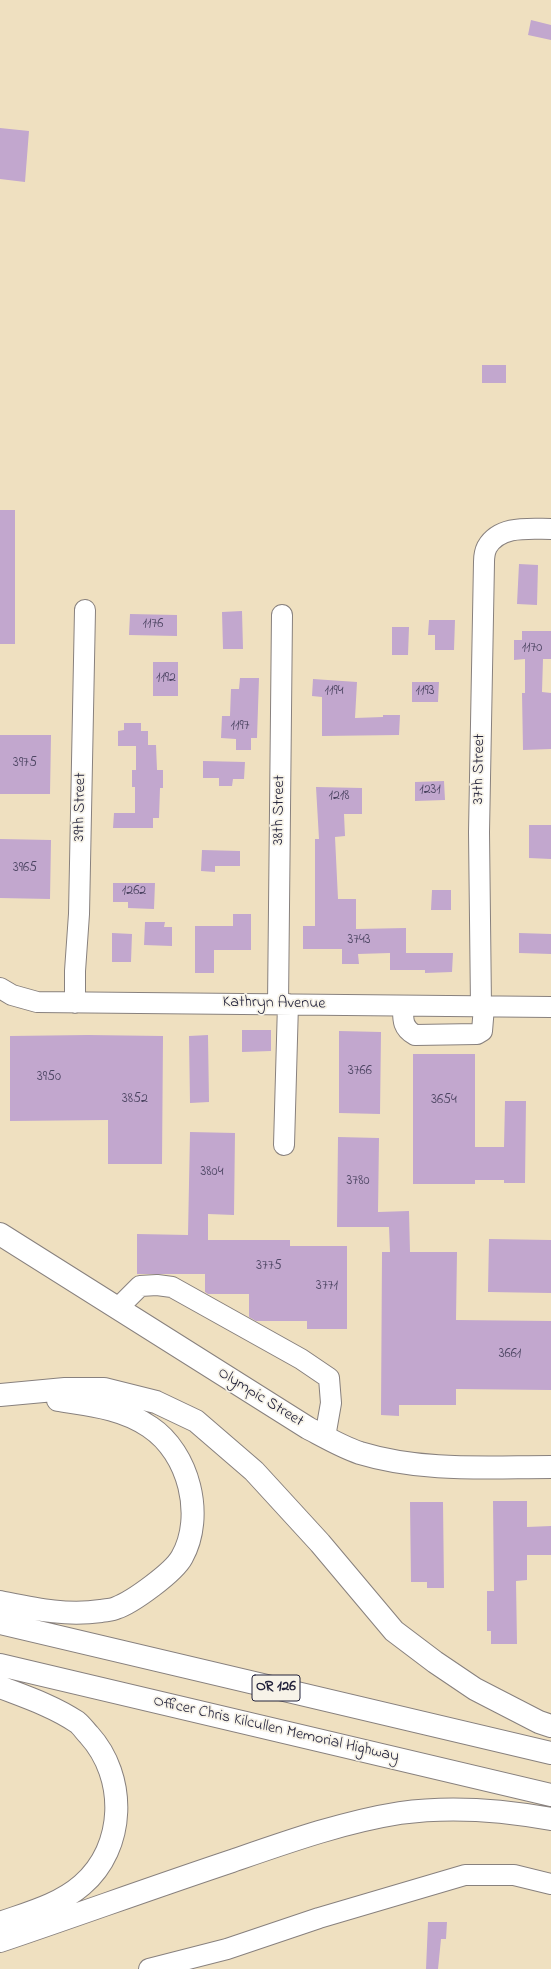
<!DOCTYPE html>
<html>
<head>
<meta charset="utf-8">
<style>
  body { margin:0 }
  canvas { display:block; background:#efe0c0 }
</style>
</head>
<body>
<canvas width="551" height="1969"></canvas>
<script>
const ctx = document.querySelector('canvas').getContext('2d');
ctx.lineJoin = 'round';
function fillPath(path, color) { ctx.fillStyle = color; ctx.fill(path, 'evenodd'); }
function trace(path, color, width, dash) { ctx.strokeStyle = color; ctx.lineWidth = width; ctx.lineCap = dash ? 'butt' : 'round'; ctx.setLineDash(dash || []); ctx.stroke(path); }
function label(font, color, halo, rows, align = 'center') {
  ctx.font = font + ' "Indie Flower",sans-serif'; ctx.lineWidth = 3.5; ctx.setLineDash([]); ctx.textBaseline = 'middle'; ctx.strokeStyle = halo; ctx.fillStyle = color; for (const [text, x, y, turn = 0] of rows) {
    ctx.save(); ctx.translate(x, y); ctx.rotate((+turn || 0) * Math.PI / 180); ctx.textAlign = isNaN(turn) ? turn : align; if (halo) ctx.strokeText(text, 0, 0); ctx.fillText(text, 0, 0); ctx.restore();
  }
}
const building = new Path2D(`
  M531 20 551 25V40L528 35Z
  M0 128 29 131 25 182 0 179Z
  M482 365H506V383H482Z
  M0 510H15V644H0Z
  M519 564 538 565 537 605 517 604Z
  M242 611 243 649H223L222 612Z
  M130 614 177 615V636L129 635Z
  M429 620H455L454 650H435V635H428Z
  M392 627H409L408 655H392Z
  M522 631H551V659H543L542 692 551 693V749L523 750 522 693H525V659L514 660V640H522Z
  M153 662H178V696H153Z
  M240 678H259L257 738H251V750H236V739L221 738 222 716H230L231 689H239Z
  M313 679 357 682 355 718 383 717V715H400L399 735 322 736V697L312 696Z
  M412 682H439L438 702H412Z
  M124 723H141V731H148V745H156L157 770H163V788H160L159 818H153V828H113L114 813H135V787H132V770H136V746H118V731L124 730Z
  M0 735H51L50 794H0Z
  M203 761 245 762 244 779H233L232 786H219V778H203Z
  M444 781 445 800 415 801V782Z
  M316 787 362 788V814H344L345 836 335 837 338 899H356V929L406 928V953H453L452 972 425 973V970H390V953L358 954 359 964H342V949H303V926H315V839H319Z
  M529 825H551V859L529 858Z
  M0 839 51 840 50 899 0 898Z
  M202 850 240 851V866H215V872L201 871Z
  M113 883H155L154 909 128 908V902H113Z
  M432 890H451V910H431Z
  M233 914H251V950H214V973H195V926H233Z
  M145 922H165L164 927H172V946L144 945Z
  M112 933 132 934 131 962H112Z
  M519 933 551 934V954L519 953Z
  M242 1030H271V1051L242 1052Z
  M339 1031 381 1032 380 1114 339 1113Z
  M88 1035 163 1036 162 1164H108V1120L10 1121V1036Z
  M208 1035 209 1102 190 1103 189 1036Z
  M413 1054H475V1147H504L505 1101H526L525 1183H504V1180H475V1184H413Z
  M190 1132 235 1133 234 1215 208 1214V1240H290V1246H347V1329H307V1321H256L249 1317V1294H208L205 1292V1274H137V1234L188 1235Z
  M338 1137 379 1138 378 1212 409 1211 410 1252H457L456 1320 551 1321V1390L456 1389V1405H399V1416L381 1415 382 1252H390L389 1227H337Z
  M489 1239 551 1240V1293L488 1292Z
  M493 1501H527V1527L551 1526V1555H527V1580L516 1581 517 1644H491V1631H487V1591H494Z
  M410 1502H443L444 1588H427V1582H411Z
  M428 1922H447L446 1939H441L438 1969H426Z`);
const minor = new Path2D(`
  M0 988 12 995 37 1002 551 1007
  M75 1003V971L79 914 85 610
  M278 1004 282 615
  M403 1006C403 1019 402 1028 415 1035L477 1034 482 1031 484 1007
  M481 1007 479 832 484 562C484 557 485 551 487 547 500 525 529 529 551 529
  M284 1145 288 1004
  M118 1308 140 1286 157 1285 172 1287 301 1359 329 1378 331 1403 325 1437
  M149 1969 227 1949 319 1918 465 1875H514L551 1884`);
const major = new Path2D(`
  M0 1234 308 1428C325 1437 342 1447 360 1453 422 1472 487 1467 551 1467`);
const highway = new Path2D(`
  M0 1395 65 1389H104L156 1402 196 1421 254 1471 320 1543 394 1631 435 1662 475 1689 539 1722 551 1726
  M0 1602C35 1609 65 1616 101 1611 106 1610 112 1610 116 1608 133 1602 174 1572 182 1557 205 1516 189 1453 150 1427 123 1408 90 1405 58 1400
  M0 1623 551 1753
  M0 1665 551 1795
  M0 1687C26 1697 53 1706 77 1722 82 1726 85 1731 89 1735 127 1777 126 1847 82 1885 59 1905 28 1913 0 1923
  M0 1941C77 1915 154 1887 232 1861 287 1842 343 1822 400 1813 450 1806 502 1810 551 1819`);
const numberNames = [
  ["1176",153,625],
  ["1170",532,649],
  ["1192",166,679],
  ["1194",334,692],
  ["1193",425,692],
  ["1197",240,727],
  ["3975",25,764],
  ["1231",430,791],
  ["1218",339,797],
  ["3965",25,869],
  ["1262",134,892],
  ["3743",359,941],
  ["3766",360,1072],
  ["3950",49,1078],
  ["3852",135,1100],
  ["3654",444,1101],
  ["3804",212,1173],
  ["3780",358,1182],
  ["3775",269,1267],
  ["3771",327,1287],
  ["3661",510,1355]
];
const shields = [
  [276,1688,48]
];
const shieldNames = [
  ["OR 126",276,1688]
];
const streetNames = [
  ["37th Street",480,769,-89],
  ["39th Street",81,807,-89],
  ["38th Street",280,810,-89],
  ["Kathryn Avenue",274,1004,1],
  ["Olympic Street",260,1398,32],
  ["Officer Chris Kilcullen Memorial Highway",276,1730,13]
];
fillPath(building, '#c2a7ce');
trace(minor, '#88817e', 22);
trace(major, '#88817e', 24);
trace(highway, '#88817e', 24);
trace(minor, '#fff', 20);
trace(major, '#fff', 22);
trace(highway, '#fff', 22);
label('14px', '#4a4360', null, numberNames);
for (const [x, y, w] of shields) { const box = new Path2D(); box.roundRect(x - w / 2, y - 13, w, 26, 3); ctx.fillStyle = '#f7f3e8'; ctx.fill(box); trace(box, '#22223b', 1); }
label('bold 15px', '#22223b', null, shieldNames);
label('16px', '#22223b', '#f7f3e8', streetNames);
</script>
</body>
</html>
